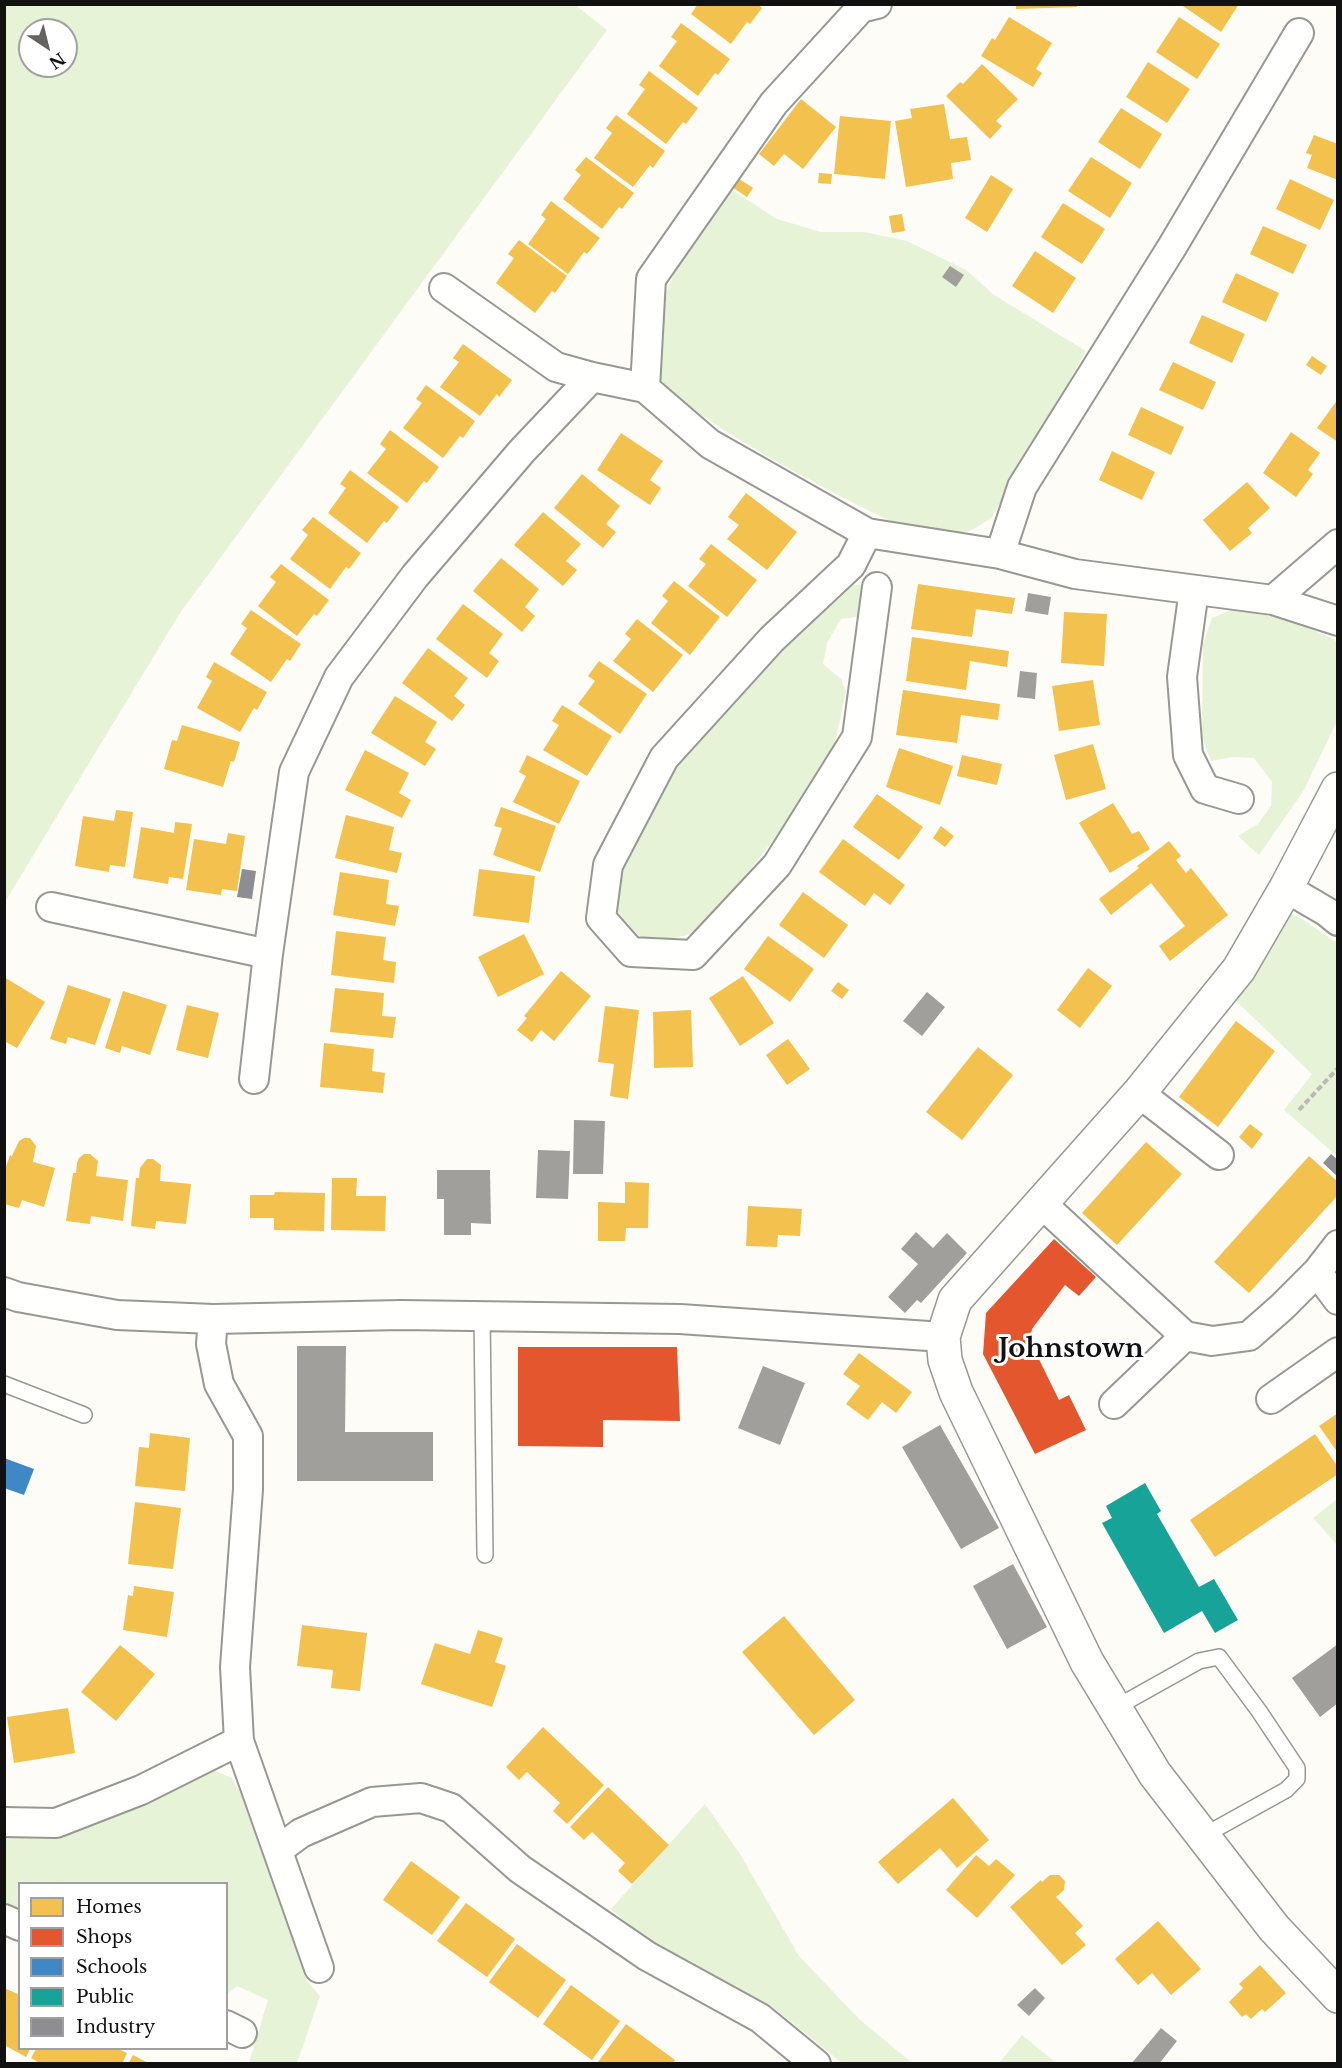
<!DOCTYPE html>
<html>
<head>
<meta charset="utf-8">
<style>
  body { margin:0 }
  #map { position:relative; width:1342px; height:2068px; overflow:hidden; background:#fdfcf7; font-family:"Libre Baskerville",serif }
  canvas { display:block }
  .frame { position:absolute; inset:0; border:6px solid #111; pointer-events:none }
  .legend { position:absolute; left:18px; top:1882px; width:210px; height:168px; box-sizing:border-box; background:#fff; border:2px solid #a0a0a0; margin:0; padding:8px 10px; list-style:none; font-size:18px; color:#111 }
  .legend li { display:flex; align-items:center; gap:12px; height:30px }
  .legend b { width:30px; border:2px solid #a0a0a0 }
  .north { position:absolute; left:18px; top:18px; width:60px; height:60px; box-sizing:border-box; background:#fff; border:2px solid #a0a0a0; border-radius:50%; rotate:145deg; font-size:16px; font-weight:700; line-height:24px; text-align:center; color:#111 }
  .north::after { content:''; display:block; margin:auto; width:21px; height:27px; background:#646362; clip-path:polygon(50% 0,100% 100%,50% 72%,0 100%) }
</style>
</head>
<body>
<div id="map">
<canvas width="1342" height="2068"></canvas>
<div class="frame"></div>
<ul class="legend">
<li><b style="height:16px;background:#f2c14e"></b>Homes</li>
<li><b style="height:16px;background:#e4572e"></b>Shops</li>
<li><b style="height:16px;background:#3f88c5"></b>Schools</li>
<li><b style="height:16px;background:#17a398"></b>Public</li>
<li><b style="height:16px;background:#8d8d92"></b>Industry</li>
</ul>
<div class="north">N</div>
</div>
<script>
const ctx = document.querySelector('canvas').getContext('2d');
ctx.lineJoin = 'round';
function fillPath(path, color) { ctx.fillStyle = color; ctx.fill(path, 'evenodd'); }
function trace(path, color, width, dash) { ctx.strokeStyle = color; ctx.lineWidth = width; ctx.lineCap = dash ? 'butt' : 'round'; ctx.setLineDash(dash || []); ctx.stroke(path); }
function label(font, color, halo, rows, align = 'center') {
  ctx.font = font + ' "Libre Baskerville",serif'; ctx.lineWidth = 6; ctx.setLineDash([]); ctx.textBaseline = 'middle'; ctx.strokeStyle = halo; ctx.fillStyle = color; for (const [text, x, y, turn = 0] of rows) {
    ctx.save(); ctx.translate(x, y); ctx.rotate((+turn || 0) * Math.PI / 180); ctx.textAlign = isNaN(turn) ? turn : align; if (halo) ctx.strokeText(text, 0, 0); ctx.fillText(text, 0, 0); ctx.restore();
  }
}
const green = new Path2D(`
  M5 4H574L607 30 180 613 5 902ZM30 30H66V66H30Z
  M727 187 777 219 821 232H864L907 241 966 270 994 295 1086 351 992 517C974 530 966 535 943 533 929 532 911 529 898 524 859 508 666 408 658 373 643 303 693 243 727 187Z
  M866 584 864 616 841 619 827 643 823 664 841 679 846 691 832 757 814 787 702 932 657 942 629 932 618 914 616 881 634 844 673 772 703 732 771 661 854 585Z
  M1236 608 1294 622 1334 639 1337 643V721L1304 790 1259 855 1238 836 1258 824 1271 806 1272 782 1254 758 1233 757 1211 761 1202 737 1203 644 1212 618Z
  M1291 914 1302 919 1337 943V1156L1284 1110 1312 1074 1234 999 1282 925Z
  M1337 1499V1545L1313 1518Z
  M211 1769 232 1778 240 1792 307 1981 320 1996 297 2063H249L268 2000 237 1986 227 1994 226 1884H20L19 1910 5 1903 4 1837 74 1830 145 1805Z
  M705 1804 740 1854 799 1956 859 2019 912 2063H842L770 2005 673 1954 637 1932 611 1909Z
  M1022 2035 1056 2063H999Z`);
const homes = new Path2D(`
  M698 4H758L762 8 750 24 747 22 731 44 691 14Z
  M1016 4H1077V7L1016 9Z
  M1180 4H1239L1221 32Z
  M1009 17 1052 43 1036 69 1042 73 1033 87 981 56 992 38 995 40Z
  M1179 17 1220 44 1197 79 1156 52Z
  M681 23 730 59 718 75 715 73 698 96 659 66 677 41 671 37Z
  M1148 62 1190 89 1167 123 1126 97Z
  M982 64 1018 99 996 121 1002 126 990 139 946 96 960 82 963 84Z
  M649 71 698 108 686 124 683 122 666 144 627 114 645 89 639 85Z
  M801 99 836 127 803 169 784 154 774 166 759 154Z
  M944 104 950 139 967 137 971 160 951 163 953 179 906 187 895 121 912 118 910 109Z
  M1121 108 1162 134 1140 169 1098 142Z
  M616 115 665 151 653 168 650 165 633 187 594 158 612 133 606 128Z
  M840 116 891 121 885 179 834 174Z
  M1314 135 1338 144V180L1307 168 1312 155 1306 153Z
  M586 157 634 193 622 209 619 207 602 229 563 199 581 175 575 170Z
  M1091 157 1132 183 1110 218 1068 191Z
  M819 173 832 174 831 184 818 183Z
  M991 175 1013 189 987 232 965 218Z
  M738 178 753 188 747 197 732 187Z
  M1290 179 1334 200 1320 230 1276 209Z
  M551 201 600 238 587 254 584 252 568 274 528 244 546 219 541 215Z
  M1063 203 1105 229 1082 264 1041 237Z
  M902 214 905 231 892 233 889 216Z
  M1263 226 1307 245 1293 274 1250 254Z
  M519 240 567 276 555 293 552 291 535 313 496 283 514 258 508 254Z
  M1035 251 1076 278 1053 313 1012 286Z
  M1236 273 1279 293 1266 322 1222 302Z
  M1202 315 1245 334 1232 363 1189 343Z
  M463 344 512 380 499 397 497 394 480 416 440 387 459 362 453 358Z
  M1312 356 1327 366 1321 375 1306 365Z
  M1173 362 1216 382 1203 410 1159 390Z
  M426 385 475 421 463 438 460 436 443 458 403 428 422 403 416 399Z
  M1338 399V442L1317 428Z
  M1141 407 1184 427 1171 455 1128 435Z
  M390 430 439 467 427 483 424 481 407 503 367 473 386 449 380 444Z
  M1291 432 1320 453 1308 470 1313 474 1296 497 1263 473Z
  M621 433 663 461 650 480 661 488 650 505 597 470Z
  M1112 451 1155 472 1142 500 1099 480Z
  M350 470 399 507 387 523 384 521 367 543 328 513 346 488 340 484Z
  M582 474 620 506 606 524 616 532 603 548 554 508Z
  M1247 482 1270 508 1248 528 1252 533 1230 551 1203 520Z
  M746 493 797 532 767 570 727 539 739 525 728 517Z
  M543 512 581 544 566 561 577 570 563 586 514 545Z
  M313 517 361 553 349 569 346 567 330 589 290 559 308 535 302 530Z
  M711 544 757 580 727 617 688 586 706 564 699 559Z
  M501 558 539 589 525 607 535 616 522 632 473 591Z
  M281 564 329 600 317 616 314 614 297 636 258 606 276 582 270 577Z
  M674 581 720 617 690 655 651 623 668 601 662 596Z
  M918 584 1015 598 1012 614 976 609 972 637 911 629Z
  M463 604 503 634 489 653 499 661 487 678 436 639Z
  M251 610 301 644 290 661 287 659 271 682 230 654 247 628 241 624Z
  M1064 612 1107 614 1104 666 1061 663Z
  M637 619 683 655 653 692 613 661 631 639 625 634Z
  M912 637 1009 651 1007 667 970 661 966 690 906 681Z
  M428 648 468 678 454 696 465 705 452 721 402 683Z
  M599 661 647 694 620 734 578 704 595 681 588 676Z
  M214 662 267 692 257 710 254 708 240 732 197 708 212 681 206 677Z
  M1093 680 1100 725 1059 731 1052 686Z
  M903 690 1000 704 998 720 961 715 957 743 896 735Z
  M395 696 437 722 425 742 436 749 425 766 371 733Z
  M562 705 612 736 587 776 543 750 559 725 552 721Z
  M182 725 240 742 234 762 231 761 223 787 164 769 172 740 177 741Z
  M1093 744 1106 789 1066 800 1054 755Z
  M899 748 953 766 940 805 886 787Z
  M365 750 409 773 399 793 411 800 402 818 345 790Z
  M527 755 580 781 559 824 513 802 526 776 519 772Z
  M962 755 1002 764 997 785 957 776Z
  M877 794 923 827 899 860 853 827Z
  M1113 803 1132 834 1139 831 1150 849 1110 873 1079 823Z
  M501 807 556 826 540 872 493 855 502 828 494 826Z
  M116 810 133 812 125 867 110 865 109 872 75 866 83 816 114 821Z
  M346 815 394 827 389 850 402 853 397 873 335 858Z
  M175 822 192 824 183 879 169 877 168 884 133 878 141 827 174 833Z
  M941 826 954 836 945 847 933 838Z
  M228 833 245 836 237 891 222 889 221 895 186 890 194 839 226 844Z
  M843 839 905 885 890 905 874 893 865 906 819 872Z
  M1169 841 1181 856 1176 860 1186 873 1191 868 1228 915 1170 961 1159 946 1185 926 1151 883 1111 915 1099 899 1139 868 1137 866Z
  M479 869 535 876 529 923 473 916Z
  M340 872 389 880 386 904 399 906 395 926 333 915Z
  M803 892 848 925 824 958 779 925Z
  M336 931 386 937 383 960 396 962 394 983 331 975Z
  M524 934 544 974 498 997 478 957Z
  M768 936 814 969 790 1002 744 969Z
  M1088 968 1112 986 1080 1028 1057 1010Z
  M561 971 591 996 554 1041 541 1030 532 1042 517 1030 527 1018 524 1016Z
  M743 976 774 1023 740 1046 709 998Z
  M4 977 45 1002 17 1048 4 1041Z
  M838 982 849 990 842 999 831 991Z
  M68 985 111 999 95 1045 68 1037 66 1044 50 1039Z
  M335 988 384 993 382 1016 396 1017 393 1038 330 1032Z
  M123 991 167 1005 150 1055 122 1046 120 1053 105 1048Z
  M187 1005 219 1013 208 1058 176 1050Z
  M605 1006 639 1010 628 1099 610 1096 614 1064 598 1062Z
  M691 1010 693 1067 654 1068 653 1012Z
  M1236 1021 1275 1051 1218 1127 1179 1097Z
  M788 1039 810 1069 787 1085 766 1055Z
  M324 1043 374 1049 372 1071 385 1073 383 1093 320 1087Z
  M978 1047 1013 1075 962 1140 926 1112Z
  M1250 1124 1263 1134 1252 1149 1239 1137Z
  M24 1138H30L36 1146 33 1162 55 1168 44 1207 22 1200 19 1208 4 1204V1173L10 1155 12 1156 19 1141Z
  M1146 1142 1182 1174 1117 1245 1082 1213Z
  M84 1154H90L98 1161 96 1176 128 1180 123 1221 91 1216 90 1224 66 1221 73 1173H76L77 1163 79 1158Z
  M1309 1156 1338 1182V1195L1249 1293 1214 1262Z
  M147 1159H153L161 1165 160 1181 191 1184 186 1224 156 1221 155 1229 131 1226 136 1178H139L140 1168Z
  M332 1178H357L356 1196H386L385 1231 331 1230Z
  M625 1182 649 1183 648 1228H626L625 1241H598V1202L625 1203Z
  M275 1192 325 1193 324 1231 274 1230V1218H250V1195H274Z
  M748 1206 802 1209 800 1236 778 1235 777 1247 746 1246Z
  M859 1353 912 1392 896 1413 882 1402 868 1420 846 1404 860 1386 843 1374Z
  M1338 1413V1453L1319 1426Z
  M150 1433 190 1438 185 1491 135 1486 139 1447 149 1448Z
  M1315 1434 1338 1467V1474L1215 1557 1190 1520Z
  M135 1502 181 1508 173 1569 128 1564Z
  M134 1586 174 1592 167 1637 123 1630 128 1595 133 1596Z
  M784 1616 855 1700 814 1735 742 1652Z
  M302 1625 367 1633 360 1691 331 1688 333 1670 297 1666Z
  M478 1630 503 1638 495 1662 506 1666 492 1707 421 1684 435 1643 470 1654Z
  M120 1645 155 1674 116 1721 81 1692Z
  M68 1708 75 1753 14 1763 7 1717Z
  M543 1727 604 1785 567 1824 553 1811 560 1803 527 1772 519 1780 506 1767Z
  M608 1787 669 1845 632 1884 618 1871 625 1863 592 1832 584 1840 570 1827Z
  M953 1798 989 1840 957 1868 940 1848 898 1884 878 1862Z
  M976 1855 989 1866 996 1859 1015 1875 977 1918 946 1890Z
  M411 1861 460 1897 432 1935 383 1900Z
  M1050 1875H1059L1065 1881 1064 1890 1056 1897 1083 1926 1075 1933 1086 1945 1062 1965 1010 1907 1041 1880 1042 1882Z
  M466 1903 515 1939 487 1977 437 1941Z
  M1158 1921 1201 1969 1171 1995 1152 1973 1138 1985 1115 1959Z
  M517 1944 566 1980 538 2018 489 1982Z
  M1260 1965 1286 1993 1265 2012 1262 2009 1251 2019 1246 2014 1242 2017 1229 2002 1243 1988 1239 1984Z
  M571 1985 620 2021 592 2060 543 2024Z
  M4 1988 20 1995V2049H30L26 2057 4 2045Z
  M626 2024 675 2060 673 2064 598 2062Z
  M36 2049H118L127 2053 122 2064H41L31 2058Z
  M133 2055 150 2064H128Z`);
const shops = new Path2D(`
  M1054 1239 1096 1277 1079 1296 1065 1285 1032 1329 1030 1341 1059 1400 1069 1395 1086 1430 1035 1454 983 1354 986 1313Z
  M518 1347H677L680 1421 603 1420V1447L518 1446Z`);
const schools = new Path2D(`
  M4 1458 34 1469 24 1495 4 1488Z`);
const public = new Path2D(`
  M1145 1483 1161 1511 1157 1514 1199 1587 1214 1579 1238 1620 1215 1633 1202 1611 1164 1633 1102 1523 1112 1518 1106 1506Z`);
const industry = new Path2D(`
  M242 869 256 871 252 899 237 897Z
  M1331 1154 1338 1160V1177L1323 1163Z`);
const building = new Path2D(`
  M950 266 964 275 956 287 942 277Z
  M1028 593 1051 597 1048 615 1025 611Z
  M1020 671 1037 673 1035 699 1017 697Z
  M927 992 945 1007 922 1036 903 1021Z
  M574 1120 605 1121 603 1174H573Z
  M538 1150 570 1151 568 1199 536 1198Z
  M437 1170H490L491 1224 471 1223V1235H444V1199H437Z
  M916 1232 933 1248 947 1233 967 1253 921 1303 917 1300 905 1313 888 1297 918 1264 901 1249Z
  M297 1346H346L345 1432H433V1481H297Z
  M763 1366 805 1383 780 1445 738 1428Z
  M940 1425 999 1528 961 1549 902 1447Z
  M1013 1564 1047 1627 1007 1649 973 1586Z
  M1338 1644V1703L1320 1717 1292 1678Z
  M1035 1988 1045 1998 1029 2016 1017 2005Z
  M1161 2028 1177 2041 1159 2064H1131Z`);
const path = new Path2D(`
  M1299 1110 1338 1068`);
const service = new Path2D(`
  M482 1316 485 1555
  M4 1384 84 1415
  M1115 1708 1199 1661 1219 1657 1259 1711 1297 1768V1779L1286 1790 1203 1836`);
const minor = new Path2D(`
  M444 288 556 367 592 377 645 388 710 444 867 533 1000 554 1075 574 1273 600 1338 621
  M645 388 651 279 774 103 861 8 877 4
  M867 533 851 565 772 639 664 758 608 865 601 918 631 952 693 955 777 865 857 737 877 587
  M1000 554 1022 487 1172 247 1299 33
  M1194 590 1182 677 1188 755 1205 789 1239 799
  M1273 600 1338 544
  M1286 888 1327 912 1338 921
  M51 907 268 954 294 772 339 677 415 576 522 451 592 377
  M254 1079 268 954
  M1139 1093 1219 1155
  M1041 1203 1185 1336 1212 1341 1249 1336 1282 1307 1317 1272 1338 1245
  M1317 1272 1338 1300
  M4 1292 18 1297 117 1315 213 1319 401 1315 680 1319 943 1337
  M213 1319 211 1344 219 1384 248 1436V1489L235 1667 239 1741 319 1968
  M1271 1399 1338 1352
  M1114 1404 1185 1336
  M4 1822 56 1823 141 1790 239 1741
  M278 1850 301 1833 372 1802 421 1798 451 1808 520 1869 647 1956 760 2018 816 2064
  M4 1919 20 1926
  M226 2025 242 2033`);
const tertiary = new Path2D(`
  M1338 789 1286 888 1239 969 1139 1093 955 1300 943 1337 945 1360 956 1392 1087 1662 1155 1774 1274 1928 1338 1996`);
const districtNames = [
  ["Johnstown",1071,1350]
];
fillPath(green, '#e7f3d7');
fillPath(homes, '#f2c14e');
fillPath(shops, '#e4572e');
fillPath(schools, '#3f88c5');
fillPath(public, '#17a398');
fillPath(industry, '#8d8d92');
fillPath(building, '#a19f9c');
trace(service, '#979795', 18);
trace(minor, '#979795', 32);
trace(tertiary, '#979795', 36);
trace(path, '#b9b9b8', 4, [6, 3]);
trace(service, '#fffffe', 15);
trace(minor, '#fffffe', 28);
trace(tertiary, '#fffffe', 33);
label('bold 26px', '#111', '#fff', districtNames);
</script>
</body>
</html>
